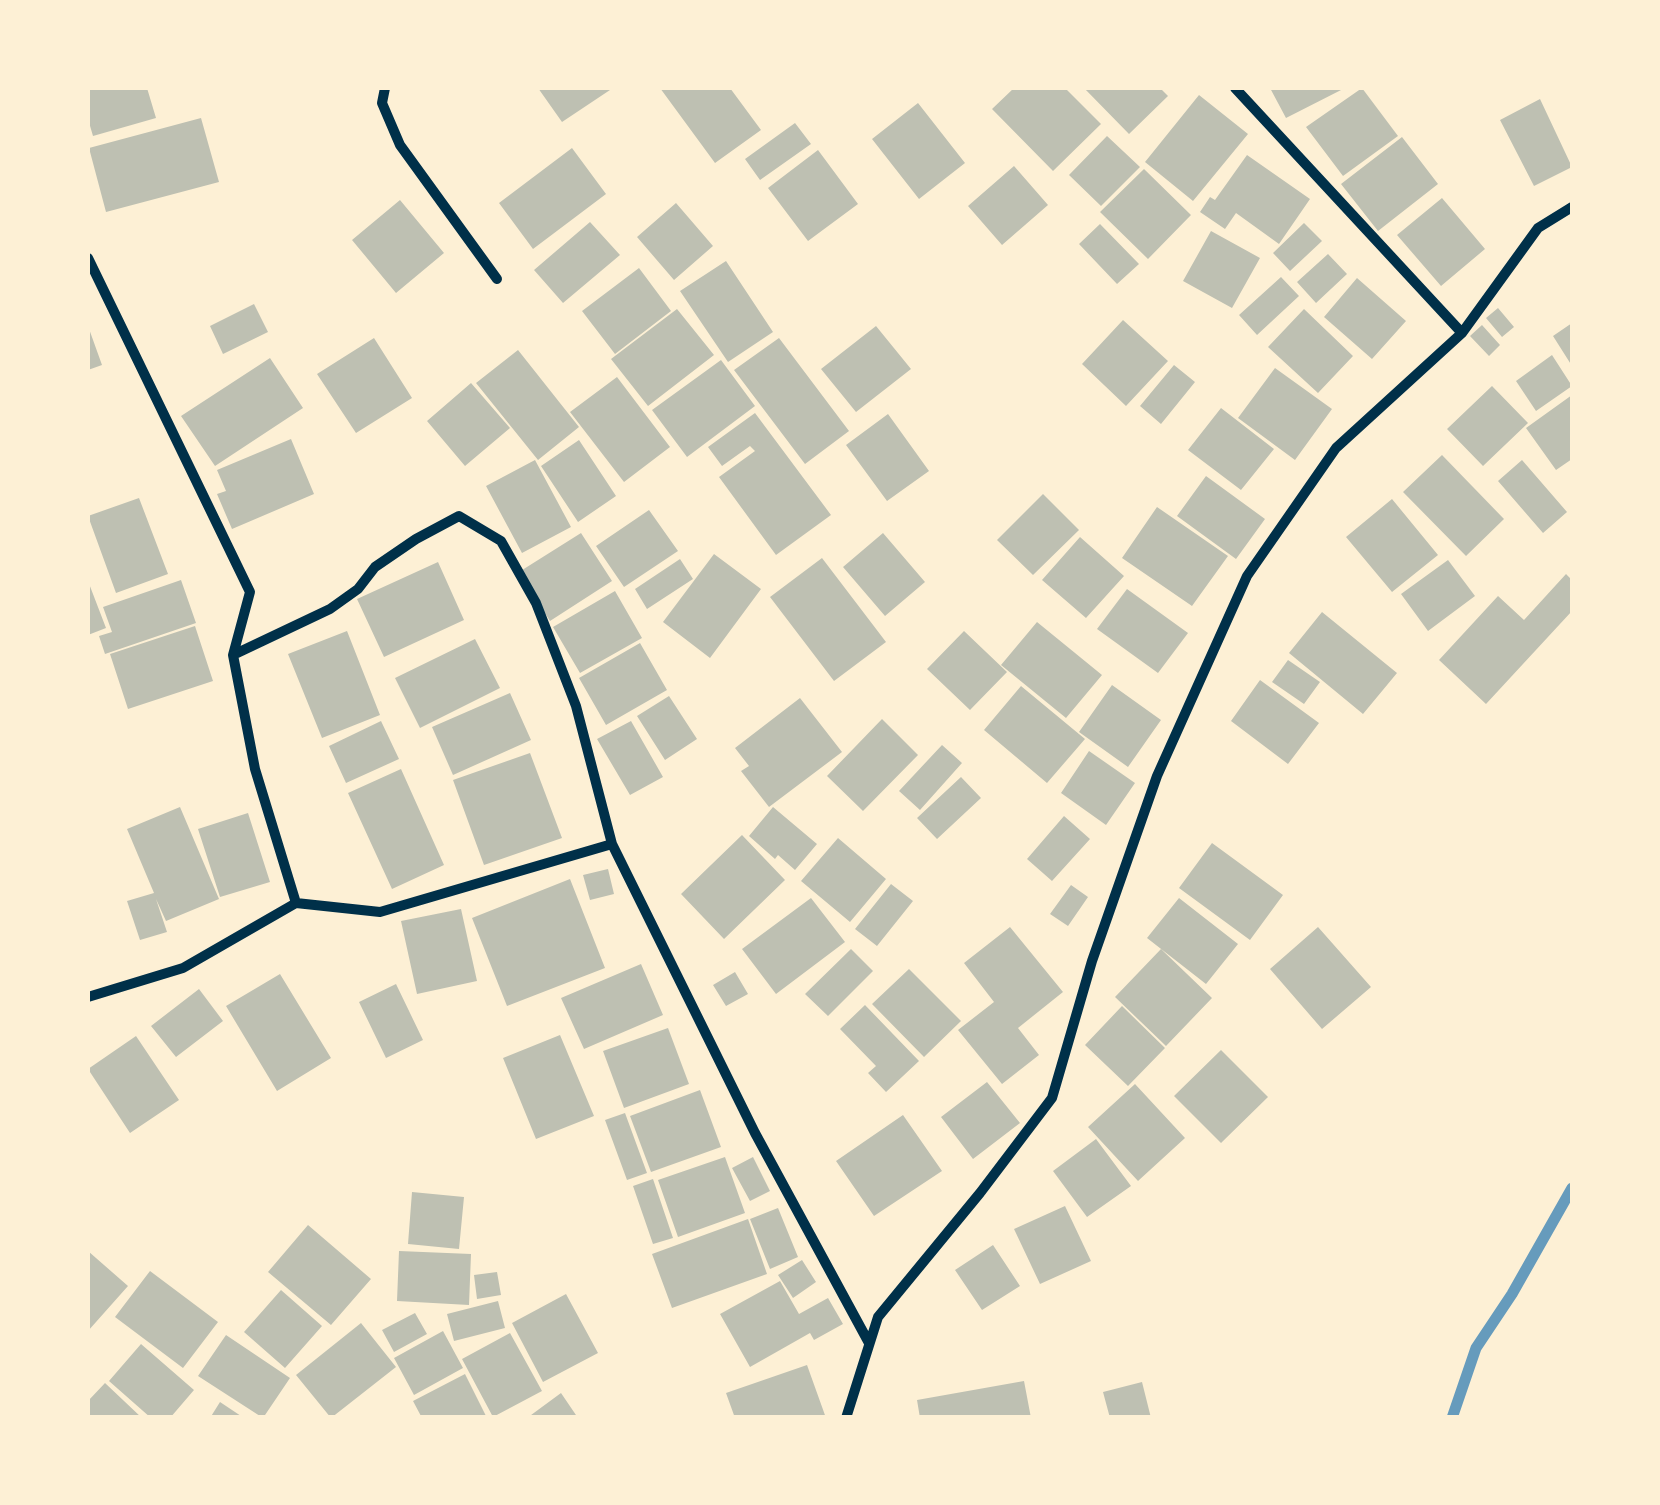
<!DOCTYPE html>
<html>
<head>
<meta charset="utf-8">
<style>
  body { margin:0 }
  #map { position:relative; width:1660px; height:1505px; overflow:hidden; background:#fdf0d5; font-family:Inter,sans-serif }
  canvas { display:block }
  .frame { position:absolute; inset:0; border:90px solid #fdf0d5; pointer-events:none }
</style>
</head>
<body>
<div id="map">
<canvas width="1660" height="1505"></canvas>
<div class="frame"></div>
</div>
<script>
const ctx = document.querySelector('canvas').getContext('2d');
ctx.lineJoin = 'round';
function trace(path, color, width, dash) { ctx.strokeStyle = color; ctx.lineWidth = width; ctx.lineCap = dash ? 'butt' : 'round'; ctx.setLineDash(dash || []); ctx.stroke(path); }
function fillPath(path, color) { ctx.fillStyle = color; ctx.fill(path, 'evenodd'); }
const stream = new Path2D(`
  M1452 1418 1476 1348 1512 1294 1572 1188`);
const building = new Path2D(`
  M88 88H147L156 118 93 136 88 119Z
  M538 88H613L562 122Z
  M660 88H730L761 130 715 163Z
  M1014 88H1065L1101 124 1053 171 992 109Z
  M1084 88H1160L1168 96 1129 134Z
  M1270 88H1345L1286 118Z
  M1362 88 1398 136 1343 176 1306 127Z
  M1199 95 1248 134 1193 201 1145 162Z
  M1540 99 1572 167 1534 186 1500 120Z
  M918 103 965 163 919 199 872 139Z
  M201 118 219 182 106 212 89 148Z
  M795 123 811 144 760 180 745 159Z
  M1107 136 1140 167 1101 206 1069 175Z
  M1402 137 1438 184 1378 231 1341 184Z
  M572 148 606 194 533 249 499 203Z
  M818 150 858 204 808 241 768 188Z
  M1247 155 1310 199 1279 244 1236 213 1225 229 1200 212 1210 197 1215 200Z
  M1014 166 1048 205 1002 245 968 206Z
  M1144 169 1191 215 1148 259 1100 212Z
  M1442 198 1485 249 1441 286 1397 235Z
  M400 200 444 253 396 293 352 240Z
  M676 203 713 246 674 280 637 237Z
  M590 222 620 255 563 303 534 270Z
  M1304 223 1322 241 1290 271 1273 253Z
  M1100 224 1139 264 1117 284 1079 244Z
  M1211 231 1260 258 1232 308 1183 281Z
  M1328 254 1347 274 1316 303 1297 282Z
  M726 261 773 332 728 362 680 291Z
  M639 268 671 311 615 354 582 311Z
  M1281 277 1299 296 1257 335 1239 315Z
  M1357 278 1406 321 1372 359 1324 317Z
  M254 304 268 332 223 354 210 326Z
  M1498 308 1514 327 1502 337 1486 318Z
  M677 309 714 355 648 406 611 359Z
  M1304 309 1353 356 1318 393 1268 347Z
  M1123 320 1168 361 1126 406 1082 364Z
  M1572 323V366L1553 336Z
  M1482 325 1500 345 1489 356 1470 336Z
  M88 326 102 365 88 370Z
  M876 326 911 369 856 412 821 369Z
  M374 338 412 398 356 433 317 374Z
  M779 338 849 431 805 464 734 370Z
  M518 350 579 427 538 460 476 383Z
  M1552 355 1572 386 1536 411 1516 381Z
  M270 358 303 408 215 466 181 416Z
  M721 360 755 406 687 457 652 410Z
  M1174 365 1195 382 1161 424 1140 406Z
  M1275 368 1332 409 1295 460 1238 418Z
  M617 377 670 447 624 482 570 412Z
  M471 383 510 428 465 466 427 421Z
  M1492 386 1528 423 1483 466 1447 429Z
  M1572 395V459L1556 470 1526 428Z
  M1221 408 1274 449 1241 490 1188 450Z
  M755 413 831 515 776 555 719 477 755 451 750 446 722 466 708 447Z
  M888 414 929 471 887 501 846 445Z
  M291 439 314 494 232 529 217 494 226 491 217 470Z
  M579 440 616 496 578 522 541 466Z
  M1442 455 1504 519 1466 556 1403 492Z
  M535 460 571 527 522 553 486 486Z
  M1522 460 1567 512 1543 533 1498 481Z
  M1206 476 1265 519 1236 559 1177 516Z
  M1043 494 1079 530 1033 575 997 540Z
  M139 498 168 574 116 593 88 516Z
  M1392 499 1438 555 1392 592 1346 537Z
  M1157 507 1228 556 1192 606 1122 558Z
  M649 510 678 551 624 587 596 546Z
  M581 533 612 581 550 621 519 572Z
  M883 533 925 582 885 616 843 567Z
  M1080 537 1124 576 1086 618 1042 580Z
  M714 554 761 589 710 658 663 622Z
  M822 558 886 642 834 681 770 597Z
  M680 559 693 579 647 609 635 589Z
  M1448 560 1475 596 1428 631 1401 594Z
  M438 562 464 620 384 657 357 599Z
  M1566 574 1572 580V611L1486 704 1439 660 1498 596 1524 620Z
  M181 580 196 623 105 654 99 636 112 632 103 607Z
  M88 581 106 628 88 635Z
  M1127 589 1188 633 1158 673 1097 629Z
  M615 591 642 638 580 673 553 627Z
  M1322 612 1397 673 1363 714 1289 653Z
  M1037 622 1102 675 1066 718 1001 665Z
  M195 626 213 681 128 709 110 654Z
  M347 631 380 715 322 738 288 654Z
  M964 631 1007 672 970 710 927 669Z
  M475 639 500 688 420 728 395 678Z
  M640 643 667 690 606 725 579 678Z
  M1288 660 1320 682 1304 704 1272 682Z
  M1260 680 1319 723 1288 764 1231 721Z
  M1112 685 1161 720 1128 767 1079 732Z
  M1021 686 1085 739 1047 783 984 730Z
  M510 693 531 740 453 775 432 727Z
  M669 696 697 739 665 760 637 716Z
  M800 698 842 752 769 807 741 771 749 766 735 748Z
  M882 719 918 755 863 811 827 776Z
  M381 721 399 759 346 783 329 746Z
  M631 721 663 777 630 795 597 739Z
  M942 745 962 763 920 810 899 791Z
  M1089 751 1135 783 1106 825 1061 793Z
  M530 753 562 838 484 865 453 780Z
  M401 769 444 865 392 889 348 793Z
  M961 777 981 798 937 839 917 818Z
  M180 807 219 899 166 921 156 899 167 932 140 940 127 901 154 893 127 829Z
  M773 807 817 844 795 870 778 855 775 859 749 836Z
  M248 813 270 882 220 897 198 829Z
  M1064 816 1090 839 1052 881 1027 859Z
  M742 835 785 880 724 939 681 894Z
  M838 838 886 879 850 922 801 881Z
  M1212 843 1283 895 1250 940 1179 888Z
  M608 869 614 894 590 900 583 875Z
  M570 879 605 968 507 1006 472 918Z
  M891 884 913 901 877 946 855 929Z
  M1071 885 1088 897 1068 926 1050 914Z
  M811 898 845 942 776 994 742 949Z
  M1179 898 1238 944 1206 984 1147 938Z
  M461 909 477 981 417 994 401 921Z
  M1010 927 1063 992 1018 1028 1039 1055 1002 1084 958 1030 994 1002 964 963Z
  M1318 927 1371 987 1322 1029 1270 969Z
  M851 949 873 971 828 1016 805 994Z
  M1161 949 1212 998 1166 1046 1115 997Z
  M641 964 663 1015 584 1049 561 998Z
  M909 969 961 1021 924 1057 872 1004Z
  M735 972 748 994 726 1006 713 985Z
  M280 974 331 1058 277 1091 226 1006Z
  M396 984 423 1040 386 1058 359 1002Z
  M199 989 223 1021 176 1057 151 1026Z
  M865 1005 919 1061 886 1092 868 1073 876 1066 840 1029Z
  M1122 1006 1165 1048 1128 1086 1085 1045Z
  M668 1028 689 1084 624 1108 603 1051Z
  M560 1035 594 1116 536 1139 503 1058Z
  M136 1036 179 1100 130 1133 88 1069Z
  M1221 1050 1268 1097 1221 1143 1174 1096Z
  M987 1082 1020 1123 973 1159 941 1117Z
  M1135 1084 1185 1138 1138 1181 1088 1127Z
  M700 1090 721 1147 651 1172 630 1116Z
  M625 1113 647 1173 627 1180 605 1120Z
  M903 1115 942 1171 874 1216 836 1161Z
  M1096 1139 1131 1186 1087 1217 1053 1171Z
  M725 1157 745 1213 678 1237 658 1180Z
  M753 1157 770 1191 750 1201 732 1168Z
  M653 1179 673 1238 653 1244 633 1186Z
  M412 1192 464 1197 459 1249 408 1244Z
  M1065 1206 1091 1261 1040 1284 1014 1229Z
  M778 1208 798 1257 770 1269 750 1219Z
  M748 1219 767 1274 672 1308 652 1254Z
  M308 1225 371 1279 331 1325 268 1272Z
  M993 1245 1020 1286 982 1310 955 1270Z
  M88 1251 128 1286 88 1331Z
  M399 1251 471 1254 469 1305 397 1301Z
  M802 1260 816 1282 793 1298 778 1275Z
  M150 1271 218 1322 183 1368 115 1317Z
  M497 1272 501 1295 477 1299 474 1275Z
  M780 1281 799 1314 828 1298 843 1324 814 1340 810 1333 750 1367 720 1314Z
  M281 1290 322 1326 285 1368 244 1332Z
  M566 1294 598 1353 543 1382 512 1323Z
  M498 1301 505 1328 454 1341 447 1314Z
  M415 1313 427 1334 394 1352 382 1330Z
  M361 1323 396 1367 331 1418 296 1375Z
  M443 1331 463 1368 414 1395 394 1358Z
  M510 1333 542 1391 493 1417 462 1359Z
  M226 1335 290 1378 263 1418 198 1376Z
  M141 1344 194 1390 170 1418H151L109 1381Z
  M807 1365 826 1418H735L726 1393Z
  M465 1374 487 1418H422L413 1401Z
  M1024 1381 1031 1418H920L917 1400Z
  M1142 1382 1151 1418H1110L1103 1392Z
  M105 1383 142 1418H88V1401Z
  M561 1393 578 1418H527Z
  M220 1402 244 1418H210Z`);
const minor = new Path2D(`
  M385 88 382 103 400 145 497 279
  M1235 88 1462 333
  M88 258 250 592 233 655 255 769 296 903
  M233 655 330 609 358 589 375 567 416 539 459 516 501 541 536 603 576 706 612 844 755 1133 869 1343
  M88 997 183 968 296 903 380 912 612 844
  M846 1418 878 1317 980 1193 1052 1098 1092 961 1157 776 1247 576 1336 448 1462 333 1538 228 1572 207`);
trace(stream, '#669bbc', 11);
fillPath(building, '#bec0b2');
trace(minor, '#003049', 10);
</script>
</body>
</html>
